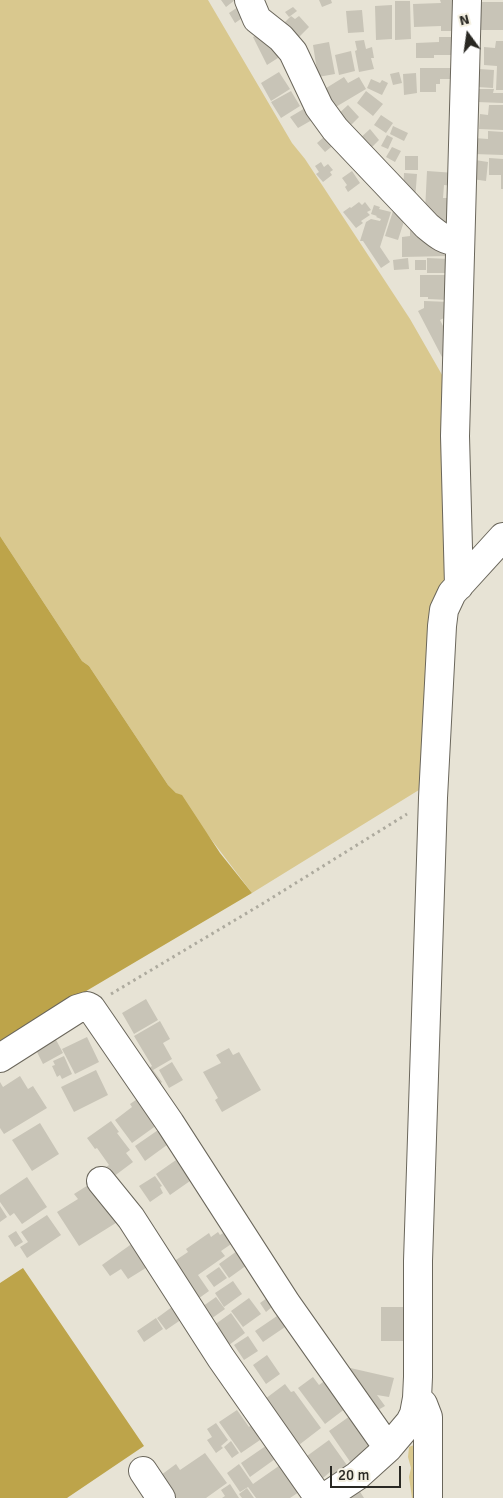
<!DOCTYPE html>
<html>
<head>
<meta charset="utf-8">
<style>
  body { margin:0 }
  #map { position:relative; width:503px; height:1498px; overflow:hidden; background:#e7e3d5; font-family:Signika,sans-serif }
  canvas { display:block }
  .north { position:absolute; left:443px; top:10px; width:50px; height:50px; -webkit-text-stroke:4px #f4f0e2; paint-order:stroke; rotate:346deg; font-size:14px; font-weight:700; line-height:20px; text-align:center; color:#292823 }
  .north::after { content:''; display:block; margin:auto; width:18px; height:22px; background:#292823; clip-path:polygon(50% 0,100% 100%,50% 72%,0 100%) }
  .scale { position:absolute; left:330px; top:1466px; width:71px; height:22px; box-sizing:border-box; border:2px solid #292823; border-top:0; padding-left:6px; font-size:15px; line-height:18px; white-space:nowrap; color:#292823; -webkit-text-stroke:4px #f4f0e2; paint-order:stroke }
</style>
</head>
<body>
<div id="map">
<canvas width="503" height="1498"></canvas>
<div class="north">N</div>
<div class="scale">20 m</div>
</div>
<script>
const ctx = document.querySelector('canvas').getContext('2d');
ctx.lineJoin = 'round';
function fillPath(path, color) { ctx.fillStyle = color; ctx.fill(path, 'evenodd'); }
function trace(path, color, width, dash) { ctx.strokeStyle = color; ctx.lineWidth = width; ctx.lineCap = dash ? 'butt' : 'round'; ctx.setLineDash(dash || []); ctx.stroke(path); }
const green = new Path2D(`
  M0 0H208L292 143 305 159 410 319 449 387 450 588 427 785 252 893 176 793 168 785 89 666 82 661 0 536Z
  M414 1445 419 1446 423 1498H412L409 1477 411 1468 408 1457 409 1447Z`);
const forest = new Path2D(`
  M0 536 82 661 89 666 168 785 176 793 182 795 220 853 252 893 0 1042Z
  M23 1268 144 1446 67 1498H0V1283Z`);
const building = new Path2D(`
  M221 0H235L226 7Z
  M319 0H331L332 3 322 7Z
  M440 0H457L458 31H441V26L414 27 413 4 441 3Z
  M395 1H410L411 39 395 40Z
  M481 2H503V30H480Z
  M241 5 248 14 235 23 229 13Z
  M392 5V39L376 40 375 6Z
  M293 7 297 11 289 17 285 12Z
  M362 10 364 32 348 33 346 11Z
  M291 16 295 19 299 16 309 27 296 40 282 25Z
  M265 30 281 56 267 65 253 37Z
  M439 37H459V55H434V58H416V43L439 42Z
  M364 40 366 49 372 47 374 58H371L374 69 359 72 355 51 357 50 355 41Z
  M496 41H503V90H496L497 66 484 65V47L495 48Z
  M329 42 335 74 318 77 313 45Z
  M351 51 355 71 339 75 335 55Z
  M420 68H458V79H440V84H436V92H420Z
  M479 69 494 70 493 88 478 87Z
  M279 72 290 89 271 101 261 83Z
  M399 72 402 83 393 85 390 74Z
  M416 73 417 93 404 95 403 74Z
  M344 77 348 83 359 77 366 89 334 108 323 90Z
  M371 79 380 83 382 80 388 83 382 95 367 88Z
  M478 89H494L493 93H503V103L477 102Z
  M291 91 300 106 281 118 271 102Z
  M366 91 383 104 373 116 357 103Z
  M312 104 319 116 298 128 290 117Z
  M348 105 359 117 346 130 334 118Z
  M489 105H503V130L479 129 480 114 488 115Z
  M381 115 393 123 386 133 374 125Z
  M393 126 408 133 404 141 390 134Z
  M370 129 379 140 367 152 357 141Z
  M332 130 341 139 325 152 317 143Z
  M488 131 503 132V155L474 154V138L488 139Z
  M387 135 393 138 388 149 381 146Z
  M392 147 401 151 395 162 386 157Z
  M405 156H418V170H405Z
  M489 158 503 159V189H501V175H489Z
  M475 160 488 162 486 181 472 179Z
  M321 162 324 167 328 164 333 170 330 172 332 175 323 182 316 174 319 172 315 166Z
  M352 171 360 183 348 192 345 187 347 185 342 178Z
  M427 171 455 173 454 186 444 185 443 198H452L453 237 425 211Z
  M404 173 417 174 415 200 403 193Z
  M359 202 362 205 365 202 371 210 367 212 370 215 361 221 363 223 356 228 343 212 350 207 351 208Z
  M374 205 380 207 379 209 391 212 380 247 390 262 381 268 363 241H360L366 222 371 219 380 221 381 219 376 217 377 216 371 214Z
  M394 208 407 212 398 240 385 236Z
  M410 230H424L428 236 448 256 402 257V237L410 236Z
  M408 258 409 269 394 270 393 260Z
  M427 258 450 259V273H427Z
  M415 260H426V270H415Z
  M420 275H449V300L428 299V297H420Z
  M424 301 450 302 446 317 440 320 450 340 452 352 442 357 418 311 424 308Z
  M146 999 158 1020 134 1034 122 1013Z
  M160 1021 170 1039 163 1043 172 1059 153 1070 162 1082 152 1089 142 1073 152 1066 134 1036Z
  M54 1036 63 1053 43 1064 34 1046Z
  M87 1037 99 1062 75 1074 62 1049Z
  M229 1048 233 1055 239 1052 261 1090 222 1112 215 1100 218 1098 203 1072 221 1063 216 1055Z
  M64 1056 72 1074 62 1079 60 1075 57 1077 52 1066 55 1065 53 1061Z
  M172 1062 183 1080 169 1088 159 1070Z
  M96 1070 108 1095 74 1112 61 1087Z
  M20 1076 28 1089 33 1086 47 1108 4 1134 0 1128V1082L3 1087Z
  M143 1095 157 1125 132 1143 115 1120 132 1107 130 1104Z
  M111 1121 119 1132 117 1133 130 1150 126 1153 133 1162 113 1177 106 1167 109 1165 97 1148 95 1149 87 1138Z
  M40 1123 59 1154 32 1171 12 1140Z
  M161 1128 171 1142 145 1161 135 1146Z
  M176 1160 190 1181 170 1195 156 1174Z
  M155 1176 162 1186 160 1187 163 1193 150 1202 139 1186Z
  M27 1177 47 1207 22 1224 14 1213 10 1216 0 1202V1195Z
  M93 1182 119 1221 79 1246 57 1212 78 1199 74 1194Z
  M0 1206 7 1217 0 1222Z
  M47 1215 61 1235 27 1258 20 1247 28 1242 21 1232Z
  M230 1229 237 1240 221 1251 225 1256 198 1275 209 1291 195 1301 170 1264 188 1252 186 1249 209 1233 211 1237 218 1232 220 1235Z
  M16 1231 23 1242 15 1247 8 1236Z
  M133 1243 149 1266 128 1279 121 1269 110 1276 102 1265Z
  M237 1251 247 1265 229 1278 219 1264Z
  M219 1267 227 1278 214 1287 206 1276Z
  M233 1281 242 1294 224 1307 215 1293Z
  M216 1297 225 1309 208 1321 199 1309Z
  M249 1298 261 1314 243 1327 231 1311Z
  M267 1298 273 1306 266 1312 260 1303Z
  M176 1304 185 1317 166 1330 157 1318Z
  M381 1307H409L408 1341H381Z
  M231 1313 245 1333 225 1348 210 1328Z
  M277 1316 285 1327 263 1342 255 1331Z
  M156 1318 163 1329 144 1342 137 1331Z
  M248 1336 258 1351 244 1360 234 1345Z
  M267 1355 280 1374 266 1384 253 1365Z
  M346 1367 394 1378 389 1397 377 1395 385 1406 371 1414Z
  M313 1377 319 1385 330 1377 350 1405 325 1424 298 1388Z
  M285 1384 291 1392 294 1391 321 1428 295 1448 261 1402Z
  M237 1410 249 1427 251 1425 260 1440 241 1453 219 1422Z
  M350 1416 376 1448 353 1466 329 1431Z
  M216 1423 228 1440 221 1446 223 1448 216 1453 207 1440 212 1437 207 1429Z
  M329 1440 349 1468 335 1478 330 1472 323 1478 307 1456Z
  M231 1441 239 1453 232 1458 224 1447Z
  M273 1441 282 1454 250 1477 241 1463Z
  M205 1453 227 1483 206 1498H170L157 1478 176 1464 180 1470Z
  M286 1461 305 1488 290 1498H256L248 1487 240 1492 227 1473 239 1464 253 1484Z
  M230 1484 239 1498H222L225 1496 221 1490Z
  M357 1487 364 1498H341Z
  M247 1488 254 1498H242L239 1494Z`);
const path = new Path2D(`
  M111 994 262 904 407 814`);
const minor = new Path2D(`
  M249 0 257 19 281 38 293 52 319 107 335 129 427 226C439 236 445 241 460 242
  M459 586 455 436 467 0
  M0 1058 77 1009 87 1006 91 1008 170 1123 286 1303 388 1448
  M101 1181 131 1218 221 1358 319 1498
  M417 1398 423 1404 428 1417V1498
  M143 1471 161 1498
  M324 1498 357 1476 388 1448 410 1422 414 1414 417 1398 418 1377V1261L433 798 442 626 444 610 452 593 503 537`);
fillPath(green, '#d9c88e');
fillPath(forest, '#bda44a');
fillPath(building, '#c8c4b7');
trace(minor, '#6a665b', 30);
trace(path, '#adaa9e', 3, [2.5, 4]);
trace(minor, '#fff', 28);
</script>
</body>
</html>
